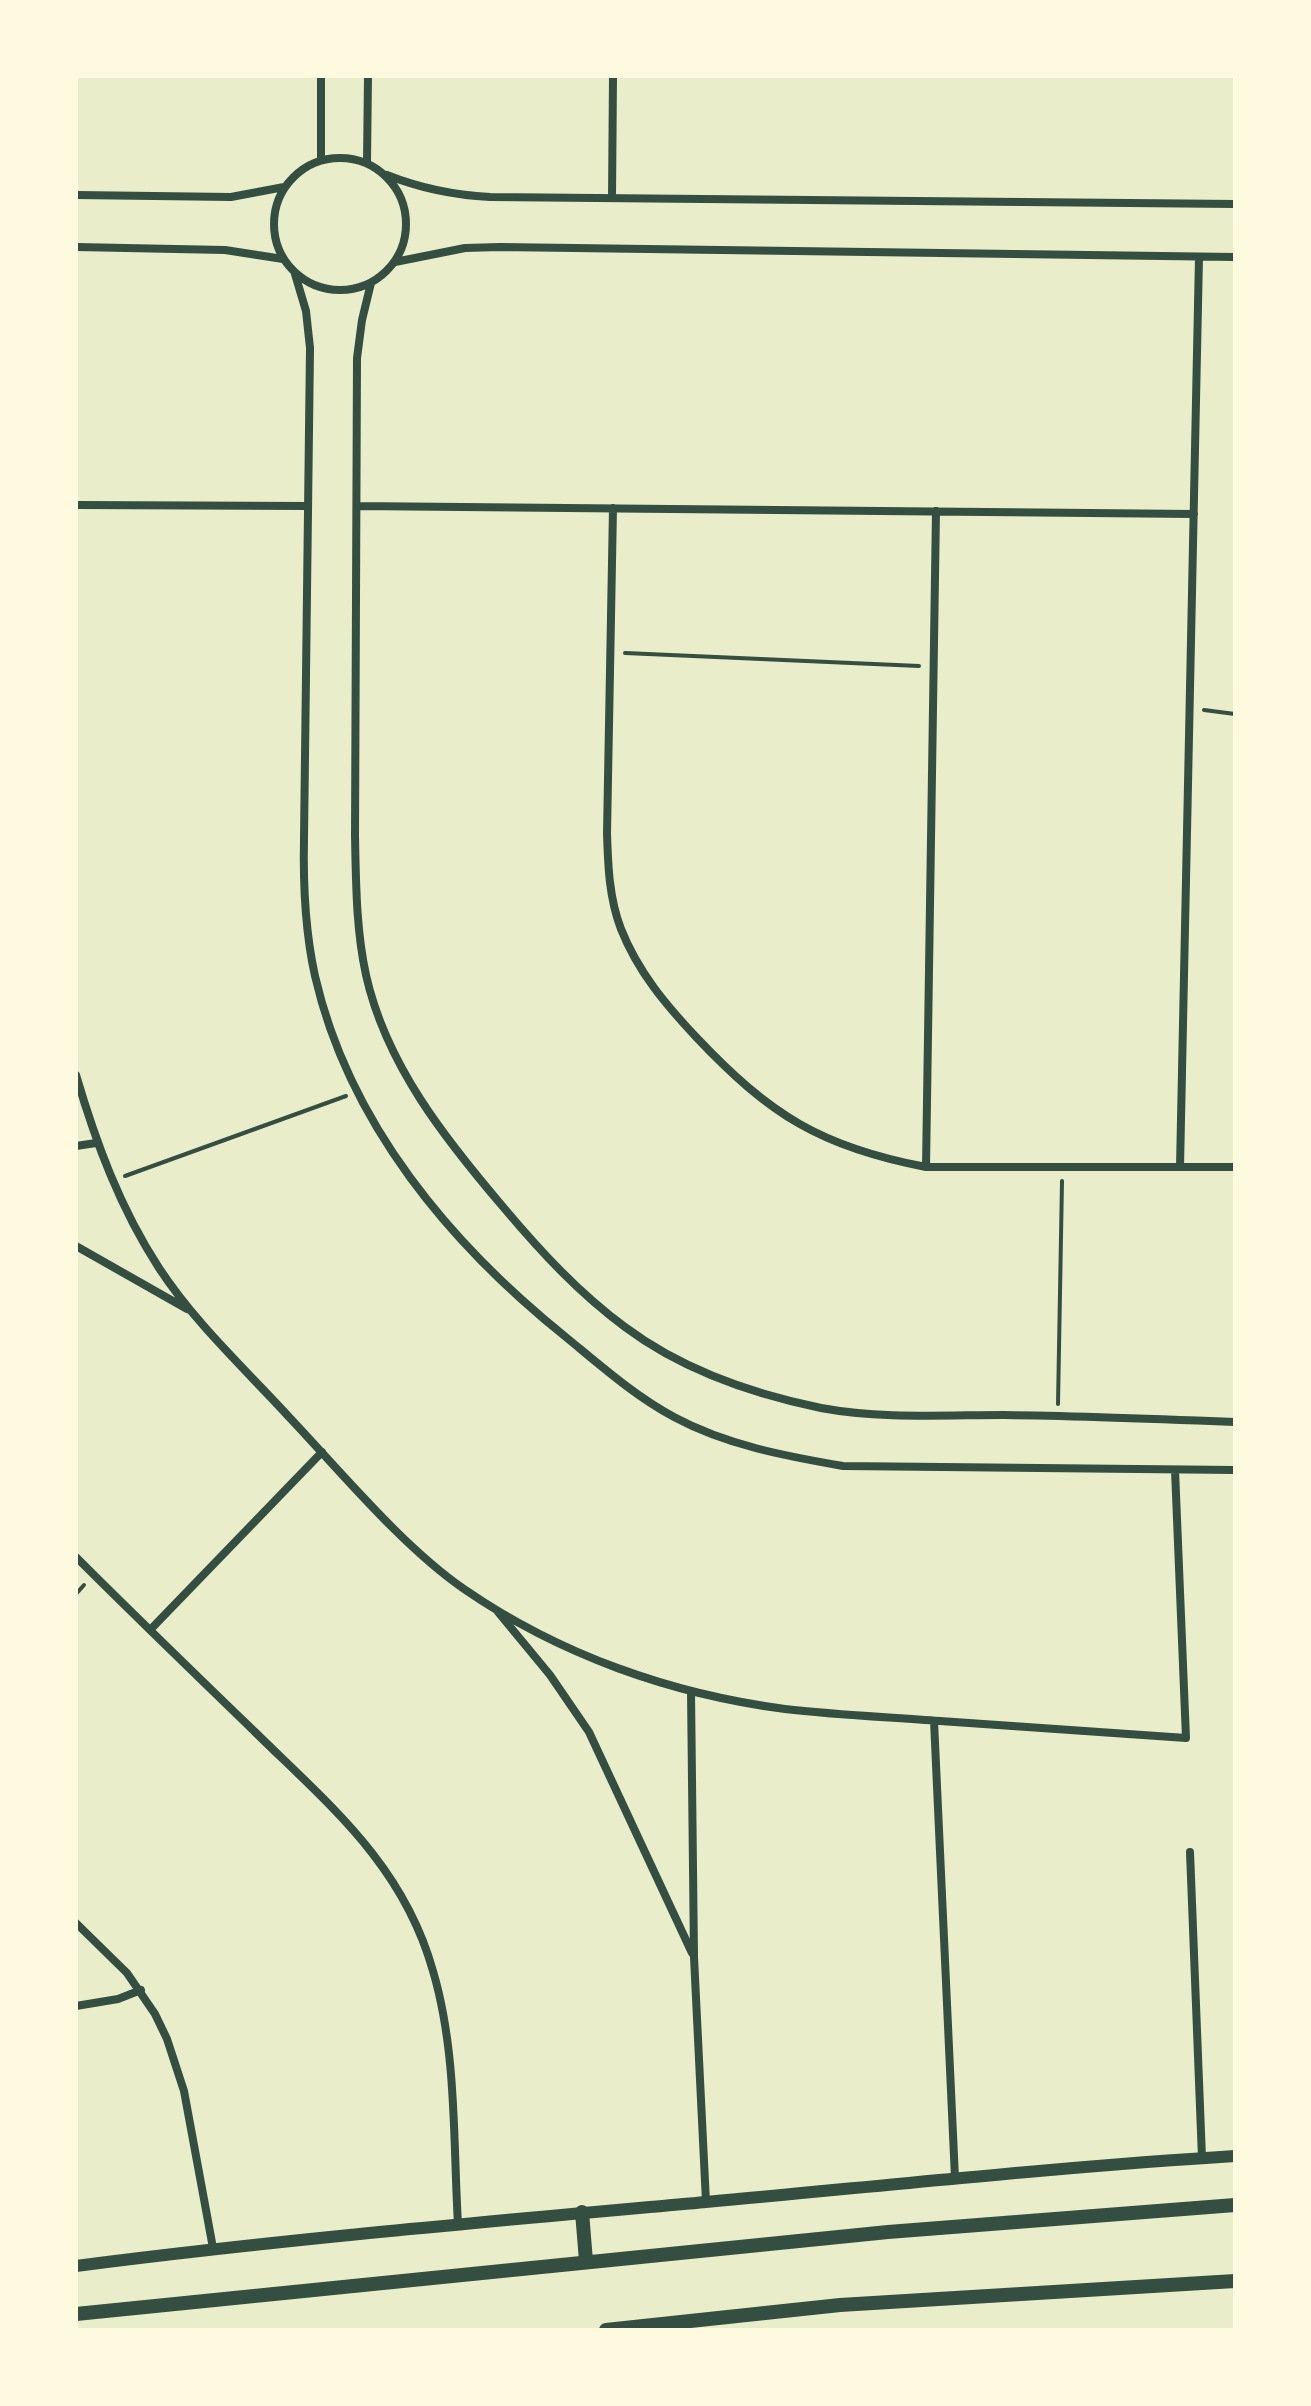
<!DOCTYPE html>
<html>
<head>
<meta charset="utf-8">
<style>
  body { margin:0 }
  #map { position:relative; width:1311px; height:2406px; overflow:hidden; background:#e9edc9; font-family:"Fira Sans Condensed",sans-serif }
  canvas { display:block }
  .frame { position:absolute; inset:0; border:78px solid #fefae0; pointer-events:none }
</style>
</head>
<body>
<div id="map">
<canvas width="1311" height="2406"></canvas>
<div class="frame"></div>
</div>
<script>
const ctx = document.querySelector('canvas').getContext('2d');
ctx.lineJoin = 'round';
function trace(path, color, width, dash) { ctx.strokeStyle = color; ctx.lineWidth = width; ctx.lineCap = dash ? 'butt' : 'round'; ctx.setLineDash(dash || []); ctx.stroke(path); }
const path = new Path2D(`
  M625 653 919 666
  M1204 710 1235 714
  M125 1176 346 1096
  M1058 1404 1062 1181
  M76 1594 84 1585`);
const minor = new Path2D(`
  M274 224a66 66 0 1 1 132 0a66 66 0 1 1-132 0Z
  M321 160V76
  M367 162 368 76
  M387 175C422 189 453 195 490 197L1235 204
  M76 195 231 197 284 187
  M612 198 613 76
  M76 247 225 250 283 259
  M395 262 465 248 500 247 1235 257
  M295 274 306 311 310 348 304 838C303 884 305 931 315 976 349 1124 451 1245 567 1338 601 1366 635 1396 674 1417 726 1445 785 1456 843 1466L1235 1470
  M371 283 362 320 357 358 355 836C356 882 356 929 366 975 386 1065 446 1140 504 1208 541 1252 579 1293 625 1327 681 1369 753 1394 821 1408 880 1419 944 1415 1004 1415 1081 1416 1158 1419 1235 1422
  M76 505 307 506
  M357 506 1194 514
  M613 508 607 833C608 865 609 898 621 929 638 972 666 1005 697 1038 770 1115 821 1147 926 1167H1235
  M76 1075C96 1143 120 1208 159 1268 195 1323 245 1369 289 1417 341 1472 403 1547 464 1589 560 1655 671 1694 785 1709 836 1715 888 1717 940 1721 1022 1727 1104 1733 1186 1738L1175 1470
  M76 1146 96 1143
  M926 1167 936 511
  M1180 1167 1199 257
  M76 1246 187 1309
  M76 1557C135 1616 194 1673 254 1731 329 1805 403 1864 433 1971 457 2052 453 2141 458 2224
  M498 1612 550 1675 589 1732 692 1953
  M150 1630 322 1452
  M691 1691 694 1957 706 2202
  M934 1721 955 2178
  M1190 1852 1202 2158
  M76 1923 127 1973 155 2014 167 2039 184 2091 213 2248
  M76 2006 118 1999 141 1990`);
const tertiary = new Path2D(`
  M76 2266C285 2239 496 2221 706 2202 882 2186 1058 2167 1235 2156`);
const secondary = new Path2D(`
  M582 2212 586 2261
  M76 2314 888 2232 1235 2205
  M606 2330 840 2305 1235 2281`);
trace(path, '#344e41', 4);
trace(minor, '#344e41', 8);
trace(tertiary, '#344e41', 12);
trace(secondary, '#344e41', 14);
</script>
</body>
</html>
